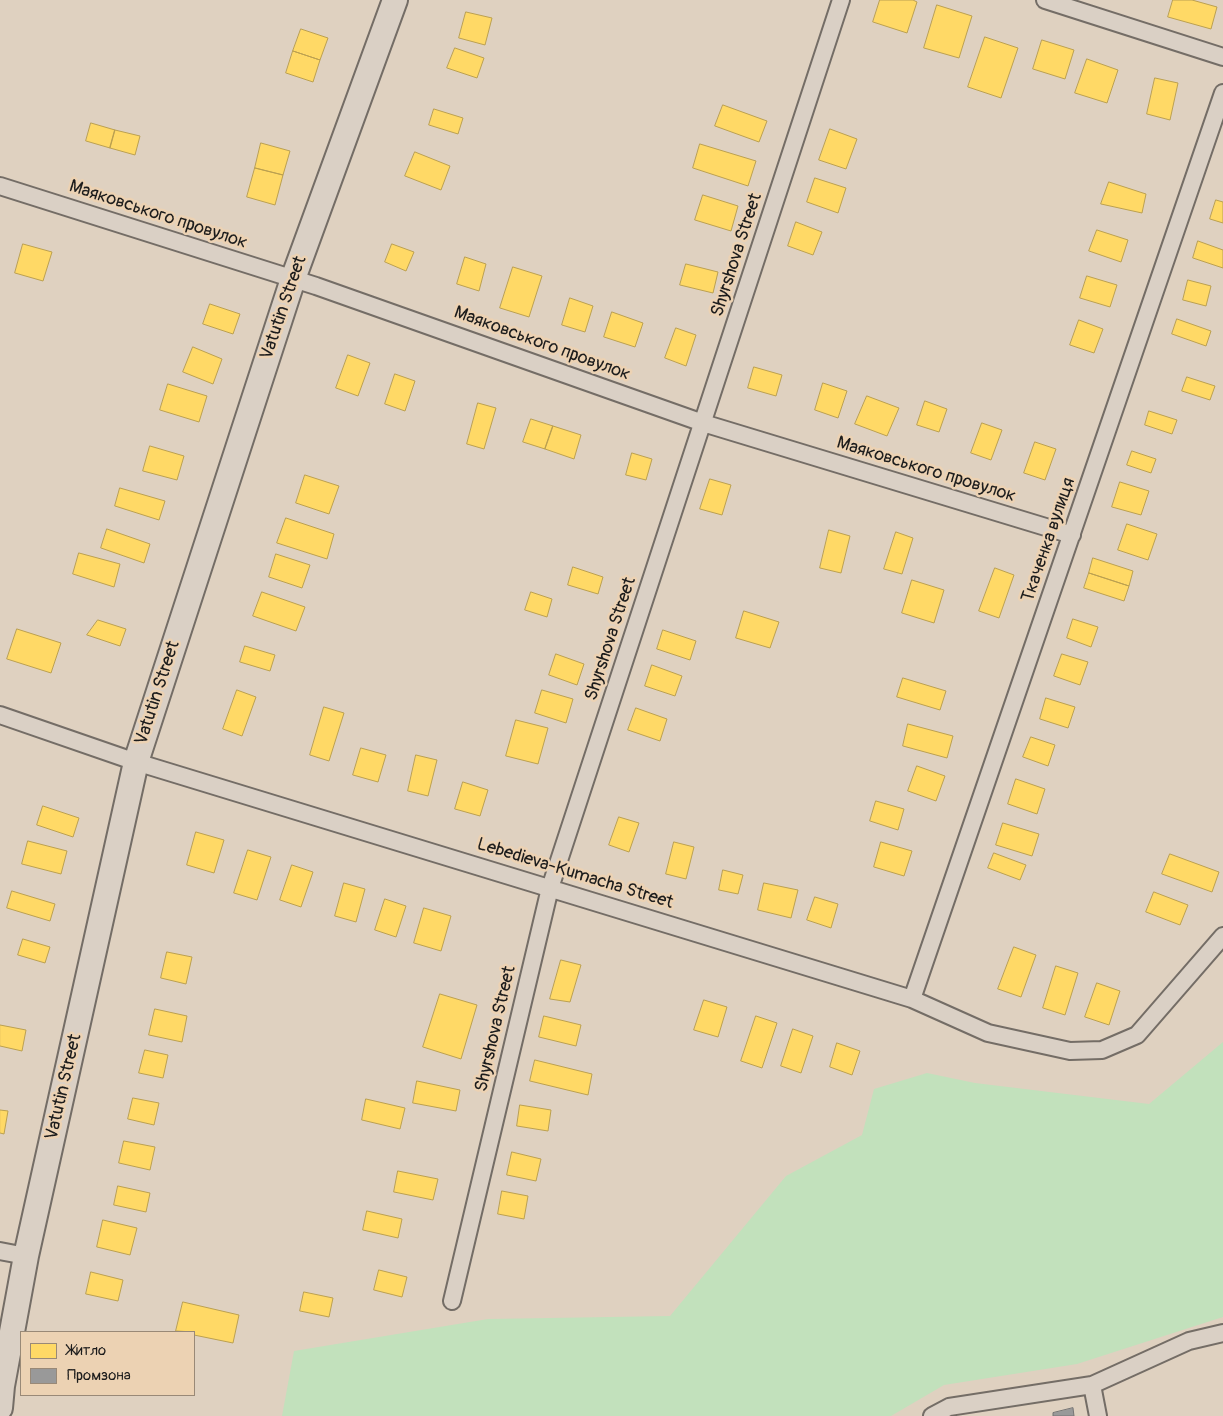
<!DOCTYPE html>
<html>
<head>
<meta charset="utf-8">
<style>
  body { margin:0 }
  #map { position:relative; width:1223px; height:1416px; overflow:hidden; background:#dfd1c0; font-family:Pangolin,sans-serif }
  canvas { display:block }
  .legend { position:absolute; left:20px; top:1331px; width:175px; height:65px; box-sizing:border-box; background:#ecd2b3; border:1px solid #998977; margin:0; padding:6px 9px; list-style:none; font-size:15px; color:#1c1c1c }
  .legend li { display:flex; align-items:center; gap:10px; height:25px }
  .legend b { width:25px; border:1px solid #998977 }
</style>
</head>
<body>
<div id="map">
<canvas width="1223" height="1416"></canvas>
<ul class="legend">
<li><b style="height:14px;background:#ffd966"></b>Житло</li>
<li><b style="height:14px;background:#999"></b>Промзона</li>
</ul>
</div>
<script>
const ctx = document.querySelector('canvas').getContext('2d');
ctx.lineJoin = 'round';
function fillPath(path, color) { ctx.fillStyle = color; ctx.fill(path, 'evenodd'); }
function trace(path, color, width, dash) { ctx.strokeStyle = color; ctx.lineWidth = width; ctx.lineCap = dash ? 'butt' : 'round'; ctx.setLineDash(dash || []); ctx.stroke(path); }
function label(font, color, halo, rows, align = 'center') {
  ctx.font = font + ' Pangolin,sans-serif'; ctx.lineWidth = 5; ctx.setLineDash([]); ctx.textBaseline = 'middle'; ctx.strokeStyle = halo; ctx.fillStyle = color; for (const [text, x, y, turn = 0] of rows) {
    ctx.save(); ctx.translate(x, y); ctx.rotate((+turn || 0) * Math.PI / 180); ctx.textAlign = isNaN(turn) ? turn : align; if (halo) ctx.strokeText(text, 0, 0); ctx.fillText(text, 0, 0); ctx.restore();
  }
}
const green = new Path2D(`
  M1223 1042V1317L1077 1364 944 1385 891 1416H282L294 1351 488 1319 670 1316 786 1176 862 1135 874 1089 927 1073 975 1083 1149 1104Z`);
const homes = new Path2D(`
  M880 0H913L917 2 907 33 873 22Z
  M1173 0H1192L1217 7 1211 29 1168 17Z
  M937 5 972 16 959 58 924 48Z
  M466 12 492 18 485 45 459 38Z
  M301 29 328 38 320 60 293 51Z
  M985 37 1018 48 1001 98 968 87Z
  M1042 40 1074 50 1065 79 1033 69Z
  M455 48 484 58 477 78 447 68Z
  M293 51 320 60 313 82 286 73Z
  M1087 59 1118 70 1107 103 1075 93Z
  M1155 78 1178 83 1170 120 1147 114Z
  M723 105 767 121 759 142 715 126Z
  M434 109 463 118 458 134 429 125Z
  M91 123 115 130 110 148 86 141Z
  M830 129 857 139 846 169 819 160Z
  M115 130 140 136 135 155 110 148Z
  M261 143 290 151 283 175 255 168Z
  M700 144 756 161 748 186 693 168Z
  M415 152 450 166 441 190 405 176Z
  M255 168 283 175 275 205 247 197Z
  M815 178 846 188 838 213 807 202Z
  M1109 182 1146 194 1142 213 1101 204Z
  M703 195 738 206 731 231 695 220Z
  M1216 200 1223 202V223L1210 219Z
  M796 222 822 232 813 255 788 246Z
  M1097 230 1128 240 1121 262 1089 251Z
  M1198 241 1223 250V268L1193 258Z
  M23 244 52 252 43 281 15 273Z
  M392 244 414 252 406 271 385 262Z
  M465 257 486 264 479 291 457 284Z
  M686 264 718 272 713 293 680 285Z
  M513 267 542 276 529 317 500 308Z
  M1087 276 1117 285 1110 307 1080 298Z
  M1188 280 1211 286 1206 306 1183 300Z
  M570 298 593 306 585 332 562 325Z
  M210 304 240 314 233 334 203 324Z
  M612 312 643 323 635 347 604 337Z
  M1177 319 1211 331 1206 346 1172 334Z
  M1079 320 1103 329 1094 353 1070 345Z
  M676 328 696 335 686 366 665 358Z
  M193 347 222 359 213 384 183 372Z
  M348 355 370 363 358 396 336 388Z
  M754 367 782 375 776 396 748 388Z
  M395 374 415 381 405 411 385 404Z
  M1187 377 1215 386 1210 400 1182 391Z
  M823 383 847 391 838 418 815 410Z
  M168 384 207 396 199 422 160 410Z
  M867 396 899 408 887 436 855 424Z
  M925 401 947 409 939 432 917 425Z
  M478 403 496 408 484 449 467 444Z
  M1149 411 1177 420 1172 434 1145 425Z
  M531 419 553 426 545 449 523 442Z
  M982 423 1002 430 991 460 971 453Z
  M553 426 581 435 574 459 545 449Z
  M1035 442 1056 449 1045 480 1024 473Z
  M150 446 184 456 177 480 143 471Z
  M1132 451 1156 459 1151 473 1127 465Z
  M632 453 652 459 646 480 626 475Z
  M305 475 339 486 329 514 296 503Z
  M710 479 731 485 722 515 700 509Z
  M1120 482 1149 491 1141 515 1112 507Z
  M120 488 165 501 159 520 115 506Z
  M286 518 334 534 327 559 277 543Z
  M1127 524 1157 534 1148 560 1118 550Z
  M107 529 150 544 144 563 101 548Z
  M829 530 850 536 841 573 820 568Z
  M896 532 913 538 902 574 884 569Z
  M79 553 120 564 114 587 73 574Z
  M276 554 310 565 302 588 269 577Z
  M1093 558 1133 571 1129 586 1089 573Z
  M573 567 603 577 598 594 568 585Z
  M995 568 1014 575 999 618 979 611Z
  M1089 573 1129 586 1124 601 1084 588Z
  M912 580 944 590 934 623 902 613Z
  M262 592 305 607 296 631 253 616Z
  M531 592 552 599 547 617 525 610Z
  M744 611 779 622 770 648 736 638Z
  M1073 619 1098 627 1091 647 1067 638Z
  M98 620 126 629 120 646 87 635Z
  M17 629 61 643 51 673 7 659Z
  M663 630 696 641 690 660 657 649Z
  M245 646 275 655 270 671 240 662Z
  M556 654 584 664 577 685 549 675Z
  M1062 654 1088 662 1080 685 1054 676Z
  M652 665 682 676 675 696 645 686Z
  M903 678 946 691 940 710 897 697Z
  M237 690 256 697 242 736 223 729Z
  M542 690 573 699 566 723 535 713Z
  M1046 698 1075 707 1068 728 1040 719Z
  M324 707 344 713 329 761 310 755Z
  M636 708 667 719 660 741 628 730Z
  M516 720 548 728 538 764 506 756Z
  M908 724 953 736 947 758 903 746Z
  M1031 737 1055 745 1048 766 1023 757Z
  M361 748 386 755 378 782 353 775Z
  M416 755 437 760 428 796 408 791Z
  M917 766 945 776 936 801 908 791Z
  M1016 779 1045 789 1037 814 1008 804Z
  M463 782 488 790 480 816 455 809Z
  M876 801 904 809 898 830 870 821Z
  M43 806 79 818 73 837 37 825Z
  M619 817 639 823 629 852 609 845Z
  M1003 823 1039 834 1032 856 996 845Z
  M196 832 224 840 214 873 187 865Z
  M28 841 67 851 61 874 22 864Z
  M674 842 694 847 686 879 666 874Z
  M881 842 912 851 904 876 874 867Z
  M248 850 271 857 257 900 234 893Z
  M994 853 1026 865 1020 880 988 868Z
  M1170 854 1219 872 1212 892 1162 874Z
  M292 865 313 872 301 907 280 900Z
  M723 870 743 875 738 894 719 890Z
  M344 883 365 889 356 922 335 916Z
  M764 883 798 890 791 918 758 910Z
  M12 891 55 904 50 921 7 908Z
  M1154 892 1188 905 1180 925 1146 912Z
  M815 897 838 904 831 928 807 920Z
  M385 899 406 906 396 937 375 930Z
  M424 908 451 916 441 951 414 943Z
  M23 939 50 947 45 963 18 955Z
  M1014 947 1036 955 1021 997 998 989Z
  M167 952 192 957 186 984 161 978Z
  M561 960 581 965 570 1002 550 999Z
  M1056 966 1078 973 1065 1015 1043 1008Z
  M1097 983 1120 991 1109 1025 1085 1017Z
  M440 994 477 1005 461 1059 423 1047Z
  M704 1000 727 1007 718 1037 694 1030Z
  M155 1009 187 1016 182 1042 149 1035Z
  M544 1016 581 1025 576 1046 539 1037Z
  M756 1016 777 1023 762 1068 741 1061Z
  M0 1025 26 1030 22 1051 0 1046Z
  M793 1029 813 1036 801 1073 781 1066Z
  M837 1043 860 1051 852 1075 830 1067Z
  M145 1050 168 1055 163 1078 139 1073Z
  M535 1060 592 1074 588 1095 530 1081Z
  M417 1081 460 1090 456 1111 413 1103Z
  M133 1098 159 1103 154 1125 128 1119Z
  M366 1099 405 1108 400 1129 362 1120Z
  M520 1105 551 1110 548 1131 517 1126Z
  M0 1110 8 1111 4 1134 0 1133Z
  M124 1141 155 1147 150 1170 119 1163Z
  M512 1152 541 1159 536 1181 507 1175Z
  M398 1171 438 1179 433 1200 394 1192Z
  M118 1186 150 1193 146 1212 114 1205Z
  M502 1191 528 1196 524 1219 498 1214Z
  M367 1211 402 1219 398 1238 363 1230Z
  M103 1220 137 1228 130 1255 97 1247Z
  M379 1270 407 1277 402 1297 374 1290Z
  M91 1272 123 1280 118 1301 86 1294Z
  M304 1292 333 1298 329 1317 300 1311Z
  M183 1302 239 1315 233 1343 194 1335V1332L176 1331Z`);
const industry = new Path2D(`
  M1073 1408 1074 1416H1053V1413Z`);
const street = new Path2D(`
  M1045 0 1223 57
  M0 186 316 286 703 423 1072 535
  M0 715 136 762 912 999 988 1033 1070 1051 1102 1050 1137 1035 1223 936
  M912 999 1223 93
  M0 1251 26 1256
  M452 1301 550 888 841 0
  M1092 1385 1098 1416
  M932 1416 949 1407 1092 1385 1189 1341 1223 1333`);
const secondary = new Path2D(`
  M0 1408 2 1386 26 1256 136 762 293 279 395 0`);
const streetNames = [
  ["Маяковського провулок",158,215,18],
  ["Shyrshova Street",737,255,-72],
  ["Vatutin Street",284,308,-71],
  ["Маяковського провулок",542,344,20],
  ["Маяковського провулок",926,470,17],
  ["Ткаченка вулиця",1049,540,-71],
  ["Shyrshova Street",611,639,-72],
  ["Vatutin Street",158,693,-72],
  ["Lebedieva-Kumacha Street",575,874,17],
  ["Shyrshova Street",496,1029,-77],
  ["Vatutin Street",64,1087,-77]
];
fillPath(green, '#c2e1bc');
fillPath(homes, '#ffd966');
trace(homes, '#bba050', 1);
fillPath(industry, '#999');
trace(industry, '#747474', 1);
trace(street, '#746d66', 20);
trace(secondary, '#746d66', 28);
trace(street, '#dad0c5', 16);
trace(secondary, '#dad0c5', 24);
label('18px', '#1c1c1c', '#ecd2b3', streetNames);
</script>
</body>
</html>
